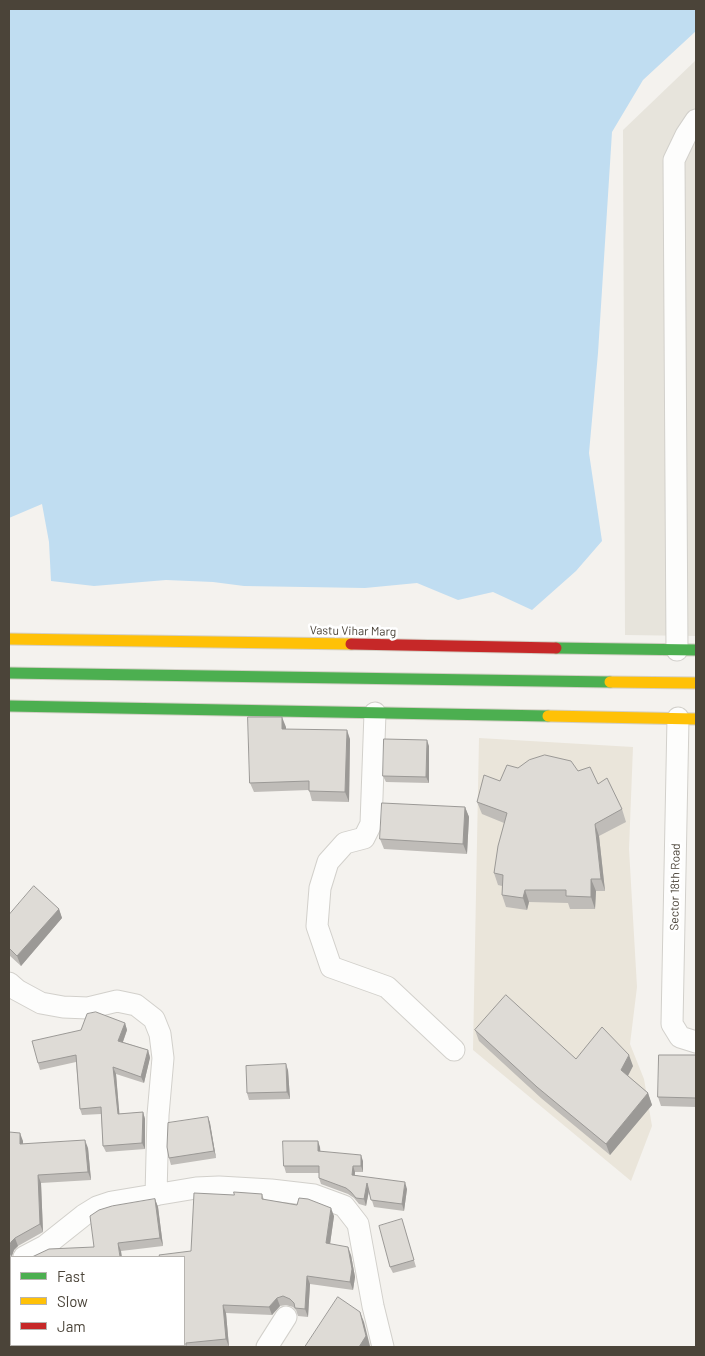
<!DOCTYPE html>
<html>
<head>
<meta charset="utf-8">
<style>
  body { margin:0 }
  #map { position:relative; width:705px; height:1356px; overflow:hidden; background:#f4f2ee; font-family:Barlow,sans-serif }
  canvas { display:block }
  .frame { position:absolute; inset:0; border:10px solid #4b4439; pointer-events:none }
  .legend { position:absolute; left:10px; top:1256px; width:175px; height:90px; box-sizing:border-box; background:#fff; border:1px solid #b7b4b0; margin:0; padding:6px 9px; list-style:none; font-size:15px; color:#4b4439 }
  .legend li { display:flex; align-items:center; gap:10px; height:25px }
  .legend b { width:25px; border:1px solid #b7b4b0 }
</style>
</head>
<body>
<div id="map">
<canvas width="705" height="1356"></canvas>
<div class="frame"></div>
<ul class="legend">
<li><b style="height:6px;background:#4caf50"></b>Fast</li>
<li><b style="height:6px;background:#ffc107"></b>Slow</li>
<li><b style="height:6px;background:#c62828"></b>Jam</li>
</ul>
</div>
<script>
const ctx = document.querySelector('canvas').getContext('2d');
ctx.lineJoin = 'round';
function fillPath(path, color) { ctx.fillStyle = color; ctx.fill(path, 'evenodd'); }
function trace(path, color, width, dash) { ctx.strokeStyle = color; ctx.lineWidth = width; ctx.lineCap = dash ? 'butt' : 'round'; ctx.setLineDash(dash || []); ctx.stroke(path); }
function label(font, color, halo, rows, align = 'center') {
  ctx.font = font + ' Barlow,sans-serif'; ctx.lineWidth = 5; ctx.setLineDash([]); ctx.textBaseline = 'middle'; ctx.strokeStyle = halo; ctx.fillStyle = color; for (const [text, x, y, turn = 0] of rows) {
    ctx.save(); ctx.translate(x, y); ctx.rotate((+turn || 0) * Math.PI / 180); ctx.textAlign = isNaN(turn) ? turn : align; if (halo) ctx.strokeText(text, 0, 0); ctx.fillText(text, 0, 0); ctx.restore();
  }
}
const residential = new Path2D(`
  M696 60V636L625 635 623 130Z`);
const education = new Path2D(`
  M479 738 633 747 629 849 637 987 630 1044 644 1079 652 1126 631 1181 473 1050Z`);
const water = new Path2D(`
  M9 9H696V31L643 80 612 132 598 353 589 453 602 541 576 571 532 610 493 592 458 600 417 583 365 588 244 586 213 582 166 580 94 586 51 581 49 542 42 504 9 518Z`);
const street = new Path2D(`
  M677 650 674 160 686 135 696 120
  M375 713 371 824 364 838 345 843 328 862 320 888 317 926 331 967 387 987 454 1050
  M678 718 672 1024 680 1037 696 1042
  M9 983 17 990 41 1003 63 1007 88 1008 117 1001 136 1005 154 1019 160 1034 163 1058 158 1115 156 1195
  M24 1257 45 1246 84 1215 97 1207 112 1202 196 1188 219 1187 271 1190 314 1195 344 1206 358 1224 373 1306 383 1347
  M267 1347 286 1317`);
const fast = new Path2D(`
  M556 648 696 650
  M9 673 610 682
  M9 706 548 716`);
const slow = new Path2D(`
  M9 639 351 644
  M610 682 696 683
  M548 716 696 719`);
const jam = new Path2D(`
  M351 644 556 648`);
const wall = new Path2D(`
  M286 727V729L350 739 349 802 312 801 309 790 254 792 250 783Z
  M429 746V783L386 782 383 776Z
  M518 768 578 771 598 784 622 809 626 822 599 836 605 891H596L595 909H570L568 903 529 902 527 910 506 907 502 895V886L498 885 494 873 504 823 482 814 477 802 500 781Z
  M465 807 469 817 467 854 384 849 380 839Z
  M59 909 62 918 21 966 9 955V915Z
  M125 1023 127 1030 123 1042 148 1050 150 1057 144 1083 116 1074 119 1114 143 1112 145 1119V1149L106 1152 103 1146 101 1114 82 1115 80 1109 76 1062 40 1070 38 1063Z
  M475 1030 576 1059 633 1066 628 1076 648 1093 652 1105 610 1155 541 1098 479 1041Z
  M696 1055V1107L661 1106 658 1097Z
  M288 1070 290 1099 249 1100 247 1093Z
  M208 1117 210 1123 216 1158 171 1165 169 1158Z
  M9 1132 23 1141V1144L88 1148 91 1180 41 1183 43 1232 18 1246 14 1250 11 1257V1340L9 1341Z
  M320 1147V1151L363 1161V1172H355V1175L407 1189 404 1211 374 1207 369 1191 366 1206 359 1204 354 1198 348 1194 321 1184 319 1178V1173H286L284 1166Z
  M262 1194 264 1200 334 1216 330 1244 351 1255 355 1277 353 1290 310 1284 308 1317 298 1316 296 1310 293 1307 286 1305 280 1306 272 1315 226 1313 229 1347H152L191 1251 234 1195Z
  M155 1199 158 1207 163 1246 121 1251 94 1247Z
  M404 1226 416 1267 393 1273 390 1267Z
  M15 1345H97L77 1347H15Z`);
const shadedWall = new Path2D(`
  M282 717 286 727V738L282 729Z
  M347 730 350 739 349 802 345 792Z
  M427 740 429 746V783L426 777Z
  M465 807 469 817 467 854 463 844Z
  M595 824 599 836 605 891 601 879Z
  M591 879 596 891 595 909 591 897Z
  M525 890 529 902 527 910 523 898Z
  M59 909 62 918 21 966 17 956Z
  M125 1023 127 1030 121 1047 118 1041Z
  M148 1050 150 1058 144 1083 141 1077Z
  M629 1055 633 1066 625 1081 621 1070Z
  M286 1064 288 1070 290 1099 287 1092Z
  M113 1067 116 1074 120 1120 118 1114Z
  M648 1093 652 1105 610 1155 606 1144Z
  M143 1112 145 1119V1149L142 1143Z
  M208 1117 210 1123 216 1158 214 1151Z
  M20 1133 23 1141V1152L20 1144Z
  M85 1140 88 1148 91 1180 88 1172Z
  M318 1141 320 1147 321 1158 318 1151Z
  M361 1155 363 1161V1172L361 1166Z
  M353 1166 355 1172 354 1182 352 1175Z
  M38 1175 41 1183 43 1232 40 1224Z
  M405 1182 407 1189 404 1211 402 1204Z
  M367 1183 369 1190 366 1206 364 1199Z
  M155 1199 158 1207 163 1246 160 1238Z
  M331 1208 334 1216 329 1251 326 1243Z
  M15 1238 18 1246 14 1250 12 1256 10 1254 9 1248 11 1242Z
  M118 1243 121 1251 122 1257H120Z
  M348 1247 351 1255 355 1277 353 1290 350 1282Z
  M307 1276 310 1284 308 1317 305 1309Z
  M277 1298 280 1306 272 1315 269 1307Z
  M223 1305 226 1313 229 1347 226 1339Z
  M360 1312 364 1322 370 1346 369 1347H359Z`);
const building = new Path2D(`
  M248 717H282V729L347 730 345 792 309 791V781L250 783Z
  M384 739 427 740 426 777 383 776Z
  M545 755 571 761 578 771 590 767 598 784 607 778 622 809 595 824 601 879H591V897L566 896V890H525L523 898 502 895 503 875 494 873 498 846 507 813 477 802 484 775 500 781 507 765 518 768 529 760Z
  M382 803 465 807 463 844 380 839Z
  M34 886 59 909 17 956 9 948V915Z
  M506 995 576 1059 602 1027 629 1055 621 1070 648 1093 606 1144 537 1087 475 1030Z
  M96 1012 125 1023 118 1041 148 1050 141 1077 113 1067 118 1114 143 1112 142 1143 103 1146 101 1107 80 1109 76 1055 38 1063 32 1041 81 1030 87 1014Z
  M659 1055H696V1098L658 1097Z
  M286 1064 287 1092 247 1093 246 1066Z
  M208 1117 214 1151 169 1158 167 1147 168 1123Z
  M9 1132 20 1133V1144L85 1140 88 1172 38 1175 40 1224 15 1238 11 1242 9 1248Z
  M283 1141H318V1151L361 1155V1166H353L352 1175 405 1182 402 1204 371 1200 367 1183 364 1199 356 1198 351 1192 346 1188 319 1178V1166H284Z
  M234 1192 262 1194V1199L297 1205 299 1198 308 1199 331 1208 326 1243 348 1247 352 1269 350 1282 307 1276 305 1309 295 1308 294 1303 290 1299 283 1296 277 1298 269 1307 223 1305 226 1339 186 1343V1347H152L151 1345H184V1257H160L159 1255 191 1251 194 1193 234 1195Z
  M155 1199 160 1238 118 1243 120 1257H32L49 1249 94 1247 90 1216 99 1210 112 1206Z
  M402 1219 414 1260 390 1267 379 1226Z
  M9 1248 10 1254 12 1257H11V1332H9Z
  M338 1297 360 1312 366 1336 359 1347H305Z
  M15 1345H46L22 1347H15Z`);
const streetNames = [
  ["Vastu Vihar Marg",353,631,1],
  ["Sector 18th Road",675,887,-89]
];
fillPath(residential, '#e7e4dc');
fillPath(education, '#eae5da');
fillPath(water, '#c0ddf1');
trace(street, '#d2d0cb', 23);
trace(fast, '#d3cfc5', 13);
trace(slow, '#d3cfc5', 13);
trace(jam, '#d3cfc5', 13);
trace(street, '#fdfdfc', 21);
trace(fast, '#4caf50', 11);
trace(slow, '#ffc107', 11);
trace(jam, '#c62828', 11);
fillPath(wall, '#bfbcb8');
fillPath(shadedWall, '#9b9996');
fillPath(building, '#dedbd6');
trace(building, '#9b9996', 1);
label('12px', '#4b4439', '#fff', streetNames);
</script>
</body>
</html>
